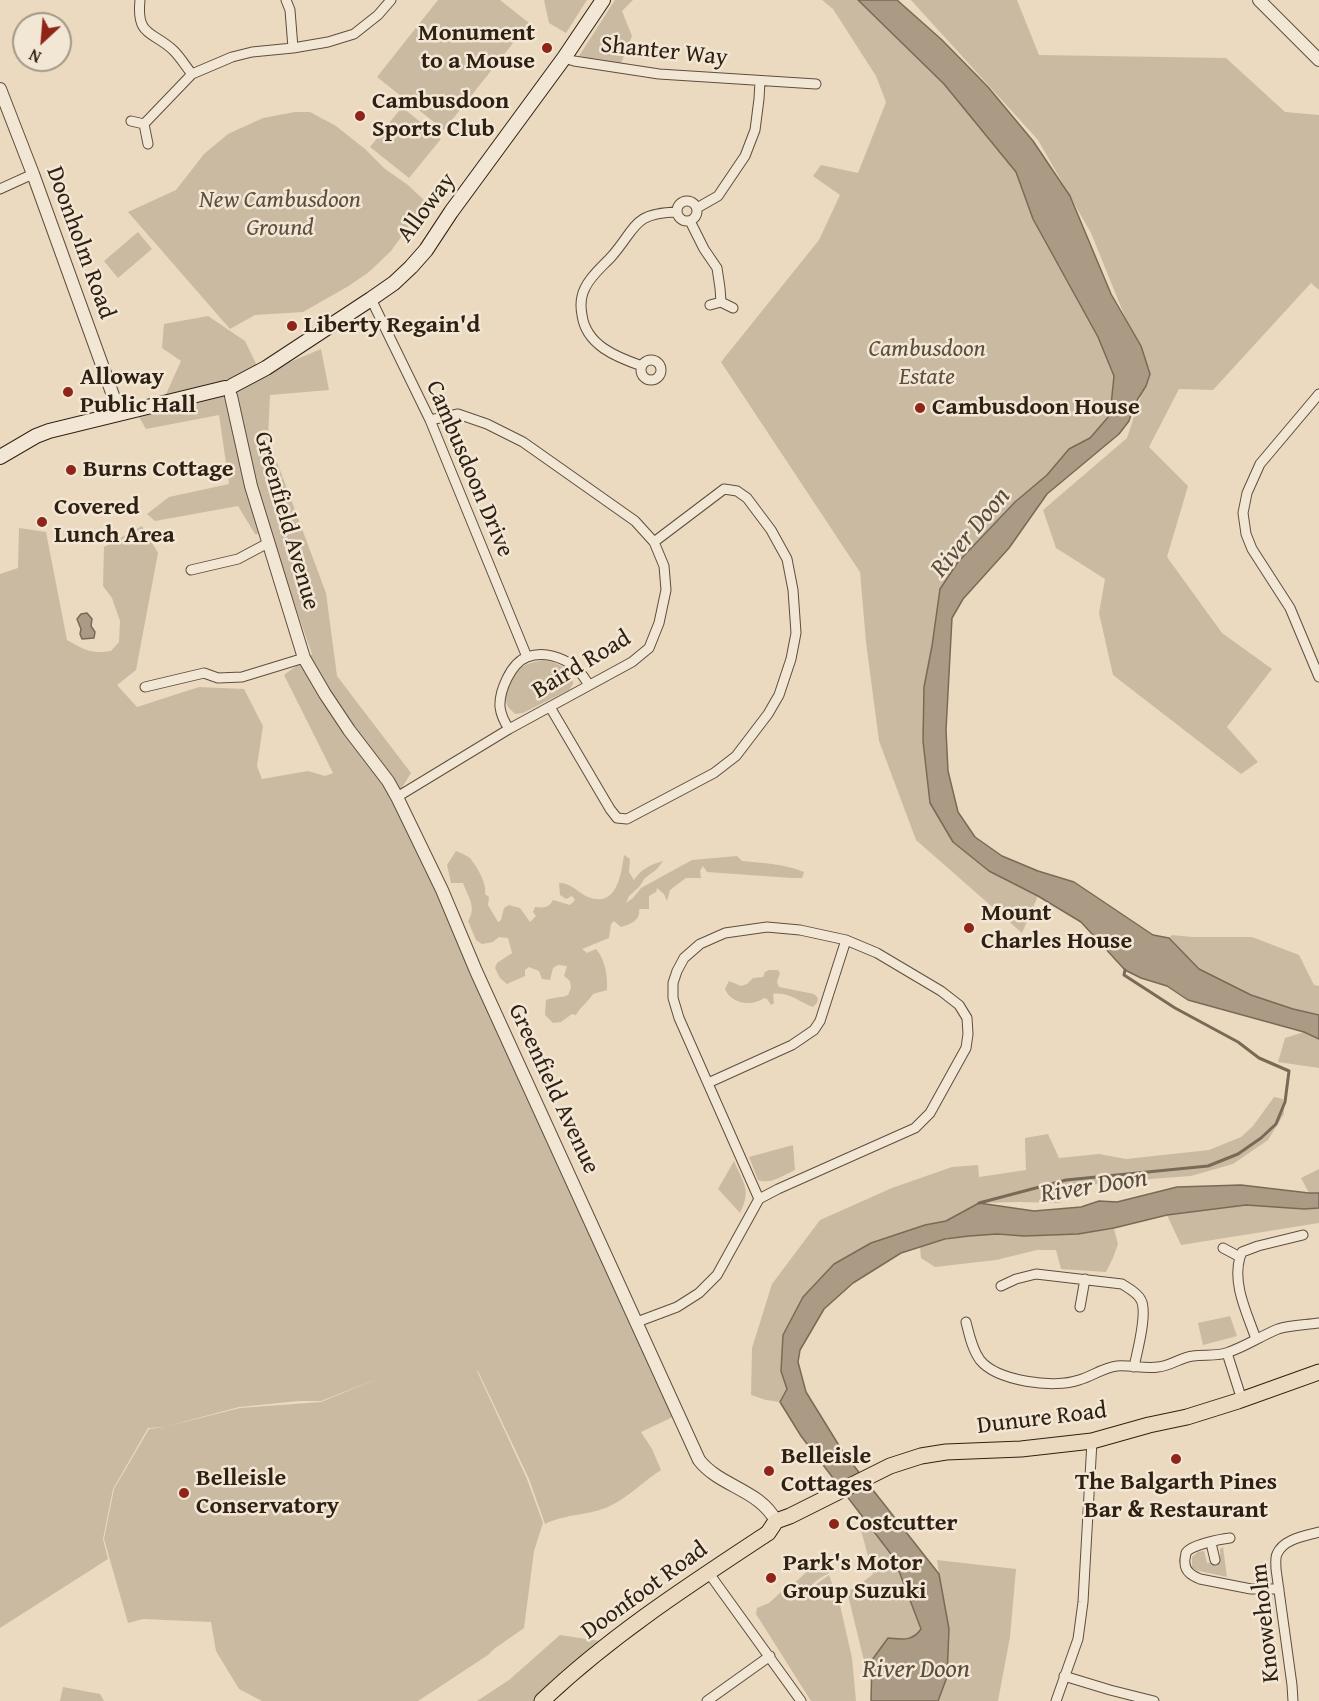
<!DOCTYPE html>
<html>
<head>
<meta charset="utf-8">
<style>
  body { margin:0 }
  #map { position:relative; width:1319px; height:1701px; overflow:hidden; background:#ebdabf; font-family:"Gentium Book Plus",serif }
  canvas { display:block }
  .north { position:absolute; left:12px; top:12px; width:60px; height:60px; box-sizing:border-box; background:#f2e7d5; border:2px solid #a49787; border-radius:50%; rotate:206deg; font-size:16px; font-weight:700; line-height:24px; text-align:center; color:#2f2013 }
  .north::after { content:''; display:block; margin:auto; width:21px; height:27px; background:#8f2418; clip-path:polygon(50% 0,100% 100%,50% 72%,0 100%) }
</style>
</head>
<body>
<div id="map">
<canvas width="1319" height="1701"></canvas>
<div class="north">N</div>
</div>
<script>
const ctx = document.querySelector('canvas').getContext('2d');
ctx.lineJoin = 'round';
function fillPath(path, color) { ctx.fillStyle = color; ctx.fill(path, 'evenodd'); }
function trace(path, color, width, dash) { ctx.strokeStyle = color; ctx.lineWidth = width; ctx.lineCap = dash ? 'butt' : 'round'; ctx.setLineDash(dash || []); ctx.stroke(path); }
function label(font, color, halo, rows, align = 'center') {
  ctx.font = font + ' "Gentium Book Plus",serif'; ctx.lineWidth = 5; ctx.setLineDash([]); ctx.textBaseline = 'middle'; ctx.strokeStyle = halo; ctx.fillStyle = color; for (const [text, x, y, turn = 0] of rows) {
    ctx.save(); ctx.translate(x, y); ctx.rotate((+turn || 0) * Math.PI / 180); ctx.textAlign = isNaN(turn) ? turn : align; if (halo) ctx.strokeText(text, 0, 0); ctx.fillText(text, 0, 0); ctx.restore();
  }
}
const green = new Path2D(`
  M438 0H500L529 23 444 130 377 77Z
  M544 0H587L566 33 549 23Z
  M615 0H633L622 11 632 36 620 66 579 56Z
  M822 0H858L944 84 1016 172 1033 219 1098 337 1114 376 1110 415 1090 438 1069 449 1047 475 1015 502 932 646 924 687 923 741 930 803 953 842 989 871 1038 896 1022 933 916 840 879 741 866 642 860 572 721 362 819 240 840 195 813 176 821 165 858 173 886 102 876 76 833 9Z
  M911 0H1017L1039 55 1226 58 1285 112 1319 115V290L1311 283 1213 390 1179 389 1149 447 1188 486 1167 557 1222 633 1272 669 1227 727 1258 762 1241 774 1113 675 1099 613 1105 579 1056 548 1043 510 1127 438 1148 374 1091 233 1038 140Z
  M402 107 441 139 409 178 370 147Z
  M295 112H310L336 126 365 149 385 169 408 185 426 202 391 251 369 272 347 287 303 312 255 315 230 329 128 212 176 190 204 154 228 134 263 118Z
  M138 232 152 249 118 278 104 261Z
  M208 316 245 341 261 374 321 349 329 390 270 395 268 438 326 593 337 676 411 773 396 797 679 1414 641 1432 652 1449 661 1470C645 1480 626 1499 610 1506 588 1516 568 1513 545 1524L529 1479 478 1371H477L527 1479 543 1523 534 1551 524 1628 494 1649 488 1655 418 1701H262L239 1689 216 1651 211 1622 143 1619 128 1623 104 1539 114 1489 149 1429 164 1427 148 1428 113 1489 103 1539 108 1559 0 1628V574L18 568 19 528 46 532 67 640C85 650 91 654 111 651L119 642 120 621 112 598 103 586 104 547 142 526 158 553 136 670 117 685 137 707 199 687 244 689 263 726 257 766 262 779 308 771 325 776 333 773 284 675 312 654 270 535 255 534 238 506 155 521 147 514 169 497 229 484 219 415 146 429 139 417 162 403 181 361 162 348 164 324ZM382 1377 321 1402 240 1408 164 1427 239 1407 299 1401H321Z
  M543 660C556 662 566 667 573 677V684L569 690 523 713 515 714C514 713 509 708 508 707 502 695 511 675 520 668 526 663 536 662 543 660Z
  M456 851C461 853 466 855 470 858 477 867 487 883 485 894L489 897 488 905 498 922 501 920 504 908 509 905 520 908 530 922 536 916 533 912 535 907C543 908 549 908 553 900L570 905 575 900 572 896 566 899 560 895 559 883C571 882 578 893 588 897 617 908 621 875 624 855L630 859 629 872 634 880C641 869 650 865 663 861L657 869 645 878 639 887 629 896 626 903 633 898 641 888 692 860 737 856 742 861C763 863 785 864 804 872L802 878H792L707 872 703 866 700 871 701 878H686L670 890 667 901 664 894 657 888 656 892 649 896V909H639C641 920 631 924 621 927L614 921 611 924 609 938 582 949 587 953 596 949C605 959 608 977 607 990L593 994C588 1002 581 1006 576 1015L572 1014 561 1022 553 1023 545 1015 546 1000C554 997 561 998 568 995L571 988 570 981 564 976 567 966 558 965 553 968 550 980 542 979 539 971 529 967 525 970V976L507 984 500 978 495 968 497 963 512 953 508 938 499 937 493 942 482 944 476 940 468 921C477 907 468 897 463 883H451L447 865Z
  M1172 935 1192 937H1252L1299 955 1314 985 1319 986V1015L1293 1009 1251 995 1199 969 1169 938Z
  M769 970H778L780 973 777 982 779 987 814 994 818 998 817 1003 813 1007C799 1002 788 991 773 994L774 1003 771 1005 767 999 764 998C752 1007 731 1004 725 989L729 981 741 986 747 984 753 978 763 977 765 972Z
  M1304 1032 1319 1039V1068L1278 1062 1285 1038Z
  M1274 1097 1283 1099 1284 1114 1268 1140 1233 1164 1191 1176 1109 1182 1073 1188 1060 1203 1019 1202 979 1203 946 1221 925 1225 871 1243 834 1263 781 1371 787 1389 780 1402 766 1400 751 1395 752 1348 772 1284 820 1220 892 1188 952 1167 978 1165 979 1177 1026 1170 1025 1138 1048 1134 1059 1158 1099 1154 1126 1159 1209 1150 1241 1137 1253 1126Z
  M793 1145 795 1170C784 1175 770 1185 758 1180L749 1157Z
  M734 1161C743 1183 752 1189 740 1213L718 1189Z
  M1319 1169V1193H1309L1301 1178Z
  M1246 1205 1304 1209 1319 1208V1223L1181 1245 1167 1215Z
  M1114 1229 1118 1244 1113 1258 1106 1272 1061 1269 1056 1250H1037L996 1260 935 1267 921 1258 920 1247C946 1239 971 1234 998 1235 1007 1235 1016 1236 1026 1236 1056 1236 1084 1233 1114 1229Z
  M1230 1316 1237 1336 1203 1345 1198 1323Z
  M864 1520 894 1558 921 1630C912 1641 902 1639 888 1638L872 1660 864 1661 847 1591 857 1587 873 1574 859 1523Z
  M1223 1547 1227 1577 1195 1570 1192 1567V1557L1198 1552 1204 1551 1207 1563 1220 1561V1549Z
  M823 1557 829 1573C816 1579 809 1588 799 1597L829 1575 840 1605 852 1658 856 1701H811L756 1614 757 1608 769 1603 782 1591 789 1588Z
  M937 1560 1016 1569 1010 1637 998 1701H909L944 1606Z
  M560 1635 607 1642 540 1701H477L509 1680Z
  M63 1687 100 1694 104 1701H60Z`);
const water = new Path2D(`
  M858 0H897L942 40 988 87 1033 141 1070 196 1111 294 1141 346 1150 374 1146 386 1134 405 1129 421 1119 434 1047 494 1009 548 963 599 952 618 946 730 948 771 958 812 975 837 1002 856 1038 871 1074 882 1153 935 1169 938 1199 969 1251 995 1293 1009 1319 1015V1039L1304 1032 1188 1000 1167 986 1141 978 1125 970 1081 922 1038 896 989 871 953 842 930 803 923 741 924 687 932 646 940 589 958 562 1015 502 1047 475 1069 449 1090 438 1110 415 1114 376 1098 337 1033 219 1016 172 944 84Z
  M87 613 92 619 91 626 95 632 94 638 82 639 80 634 81 629 77 619 81 614Z
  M1241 1185 1309 1193H1319V1208L1304 1209 1246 1205 1167 1215 1114 1228 1078 1234 1024 1236 997 1234 969 1236 945 1239 901 1253 853 1283 824 1309 800 1350 798 1362 806 1392 843 1452 939 1574 949 1629 947 1677 938 1701H871L872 1660 888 1638C902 1639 912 1642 921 1629L894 1558 801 1436 780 1402 787 1389 781 1371 783 1335 803 1297 834 1264 871 1243 925 1225 946 1221 979 1203 1034 1211 1081 1207 1099 1201 1117 1202 1177 1187Z`);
const stream = new Path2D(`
  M979 1203 1066 1180 1208 1166 1238 1154 1261 1138 1276 1124 1285 1102 1289 1071 1259 1058 1238 1042 1175 1008 1124 975 1125 970`);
const minor = new Path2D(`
  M140 0C136 38 154 31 174 51 181 58 186 67 192 74
  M286 0 290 10 293 48
  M564 58 574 61 659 74 816 84
  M131 121 144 124
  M148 144 144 124 192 74 232 57 252 52 293 48 328 42 354 34 378 15 391 0
  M0 189 33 174
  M677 211a10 10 0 1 1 20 0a10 10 0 1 1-20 0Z
  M697 208 718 196 745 156 755 130 759 99 760 81
  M690 221 704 249 717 268 720 288 721 302
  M371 299 430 420 527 657
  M710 305 721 302 733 308
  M641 370a10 10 0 1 1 20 0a10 10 0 1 1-20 0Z
  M642 366C616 357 586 345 582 315 580 305 581 296 585 288 591 275 603 266 612 256 637 227 633 213 677 212
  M1319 394 1260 464 1247 493 1243 513 1246 534 1252 549 1290 608 1319 677
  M191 570 238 559 268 543
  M145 687 204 673 218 678 242 677 304 658
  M550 707 610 809 617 818 627 819 714 773 736 756 768 714 779 695 791 659 796 633 793 590 787 559 771 530 747 498 737 491 724 489 654 542
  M509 729C505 723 501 715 500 707 499 691 511 663 527 657 544 651 562 657 575 667 581 672 585 679 589 685
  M397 797 509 729 632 662 649 648 659 623 666 590 664 566 654 542 635 521 523 442 487 424 458 414 430 420
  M708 1083 792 1045 814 1030 820 1021 846 940
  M1223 1248 1240 1257 1242 1252 1258 1246 1303 1235
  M1240 1257C1232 1284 1247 1313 1256 1339
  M1001 1286 1016 1279 1036 1274 1122 1284C1128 1288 1138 1293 1141 1300 1148 1313 1137 1352 1134 1367
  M1080 1307 1085 1279
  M637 1322 677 1307 699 1293 717 1275 759 1199 778 1189 915 1128 930 1113 966 1048 968 1034 967 1018 959 1005 941 991 877 953 846 940 800 930 767 927 725 933 700 944 684 958 677 971 673 983V998L679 1018 759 1199
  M966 1322C969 1334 972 1349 980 1360 997 1381 1054 1389 1079 1380 1093 1376 1102 1368 1117 1366 1131 1365 1145 1369 1158 1367 1171 1366 1181 1357 1193 1356 1204 1354 1217 1357 1229 1352 1246 1346 1261 1336 1278 1329 1291 1325 1306 1325 1319 1323
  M1227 1353 1242 1400
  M1230 1538C1221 1539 1190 1545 1186 1553 1186 1554 1184 1562 1185 1563 1185 1572 1193 1576 1200 1579L1251 1589H1279
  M1211 1543 1215 1560
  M708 1572 801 1701
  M1064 1676 1110 1690 1154 1701
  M707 1701 770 1656
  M1056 1701 1078 1639 1083 1602 1092 1441
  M1293 1701 1292 1685 1276 1569C1276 1564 1275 1558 1277 1554 1283 1539 1305 1536 1319 1532`);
const tertiary = new Path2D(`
  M1259 0 1319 60
  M0 89 33 174 119 412
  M231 396 251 486 304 658 325 694 349 730 388 781 397 797 442 890 476 971 699 1460C720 1487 759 1489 776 1521`);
const secondary = new Path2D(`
  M232 386 266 368 371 299 394 283 411 267 426 250 451 212 564 58 603 0
  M0 457 36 436 49 431 225 388`);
const primary = new Path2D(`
  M542 1701C610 1636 689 1585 768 1533L776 1521 790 1516 890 1466 921 1456 946 1452 1021 1449 1092 1441 1149 1425 1187 1417 1238 1401 1319 1372`);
const markers = [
  [547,48,6,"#8f2418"],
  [360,116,6,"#8f2418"],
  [292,326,6,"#8f2418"],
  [68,392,6,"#8f2418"],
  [920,408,6,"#8f2418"],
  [71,470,6,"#8f2418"],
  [42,522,6,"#8f2418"],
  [969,928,6,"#8f2418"],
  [1176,1459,6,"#8f2418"],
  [769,1471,6,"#8f2418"],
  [184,1493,6,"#8f2418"],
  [834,1524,6,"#8f2418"],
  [771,1578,6,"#8f2418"]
];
const poiNames = [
  ["Monument",535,34,"right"],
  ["to a Mouse",535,62,"right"],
  ["Cambusdoon",372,102],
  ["Sports Club",372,130],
  ["Liberty Regain'd",304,326],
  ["Alloway",80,378],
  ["Public Hall",80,406],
  ["Cambusdoon House",932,408],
  ["Burns Cottage",83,470],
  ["Covered",54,508],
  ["Lunch Area",54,536],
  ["Mount",981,914],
  ["Charles House",981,942],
  ["Belleisle",781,1457],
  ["Cottages",781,1485],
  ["Belleisle",196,1479],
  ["Conservatory",196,1507],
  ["The Balgarth Pines",1176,1483,"center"],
  ["Bar & Restaurant",1176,1511,"center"],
  ["Costcutter",846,1524],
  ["Park's Motor",783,1564],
  ["Group Suzuki",783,1592]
];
const streetNames = [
  ["Shanter Way",664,52,6],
  ["Alloway",427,208,-53],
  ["Doonholm Road",80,243,70],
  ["Cambusdoon Drive",469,469,67],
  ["Greenfield Avenue",286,521,74],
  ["Baird Road",582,665,-31],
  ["Greenfield Avenue",553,1089,65],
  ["Dunure Road",1042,1419,-7],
  ["Doonfoot Road",645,1591,-36],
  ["Knoweholm",1266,1623,-96]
];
const parkNames = [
  ["New Cambusdoon",280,201],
  ["Ground",280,229],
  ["Cambusdoon",927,350],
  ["Estate",927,378]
];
const waterNames = [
  ["River Doon",971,533,-50],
  ["River Doon",1094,1187,-9],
  ["River Doon",916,1670]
];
fillPath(green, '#cbbaa2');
fillPath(water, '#ab9b85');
trace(water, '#796a57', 1.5);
trace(stream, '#796a57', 3);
trace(minor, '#5e4e3e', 11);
trace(tertiary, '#5e4e3e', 14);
trace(secondary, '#2f2013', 16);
trace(primary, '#2f2013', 17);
trace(minor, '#f2e7d5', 9);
trace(tertiary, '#f2e7d5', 12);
trace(secondary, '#f2e7d5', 14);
trace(primary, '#ebdabf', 15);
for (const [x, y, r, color] of markers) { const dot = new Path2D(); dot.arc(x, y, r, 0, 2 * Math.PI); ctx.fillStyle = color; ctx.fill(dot); trace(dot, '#f2e7d5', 2); }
label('bold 24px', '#2f2013', '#f2e7d5', poiNames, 'left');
label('24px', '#2f2013', '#f2e7d5', streetNames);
label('italic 24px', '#5e4e3e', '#f2e7d5', parkNames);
label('italic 26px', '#5a4b3b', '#f2e7d5', waterNames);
</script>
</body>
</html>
